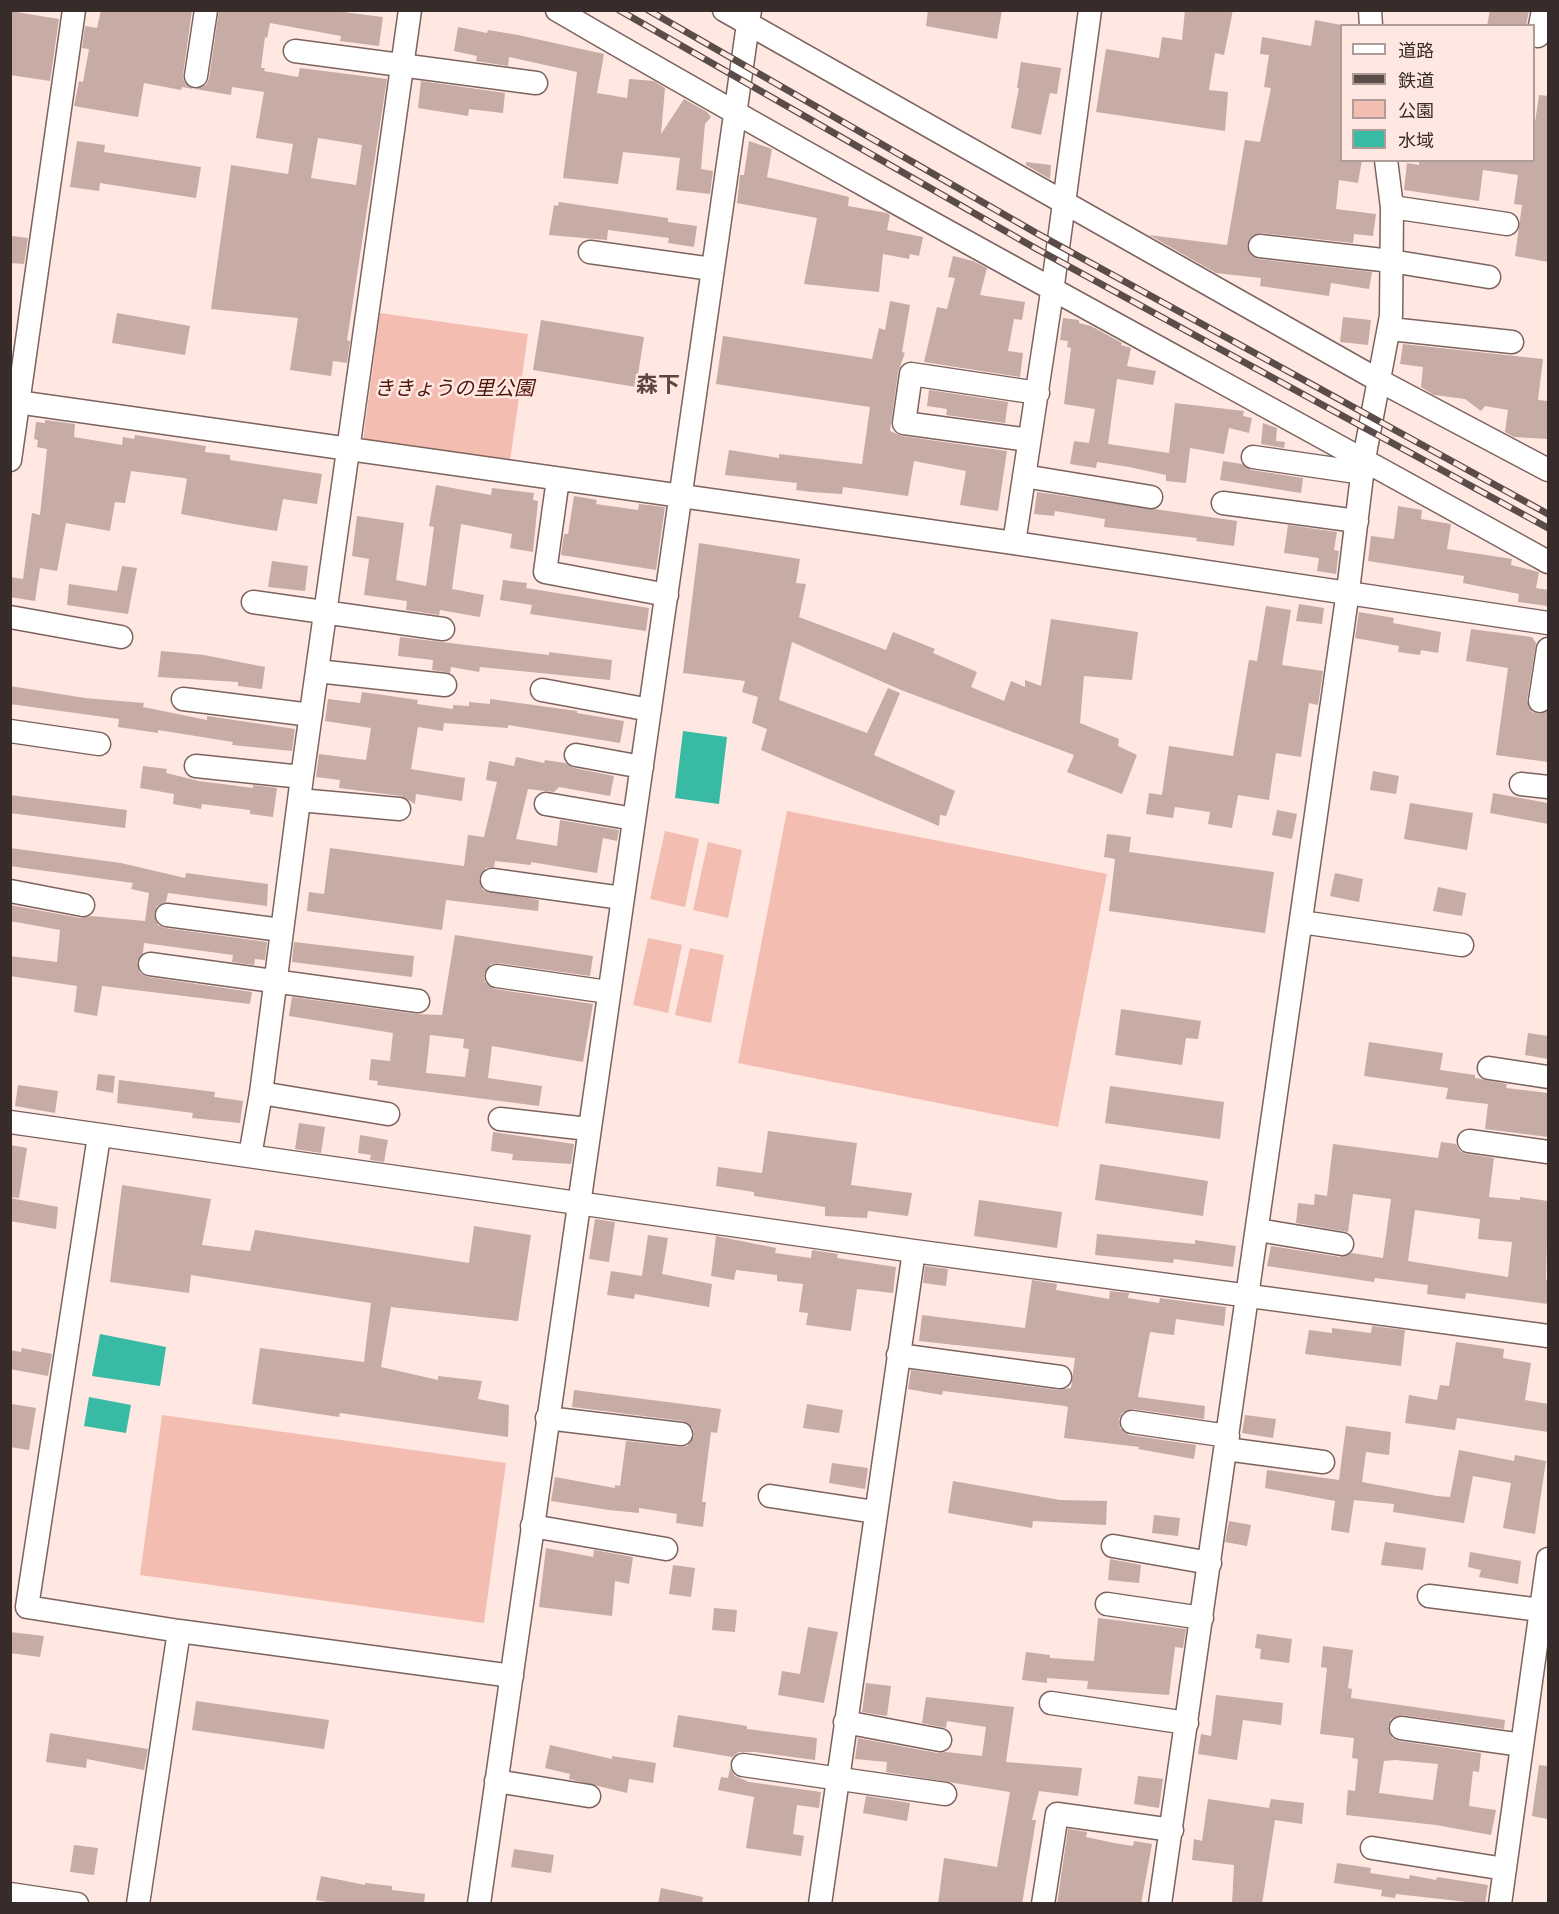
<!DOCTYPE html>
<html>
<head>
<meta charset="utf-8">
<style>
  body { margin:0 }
  #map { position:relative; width:1559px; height:1914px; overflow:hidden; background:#ffe7e2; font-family:"Noto Serif","Noto Sans JP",serif }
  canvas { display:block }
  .frame { position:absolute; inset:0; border:12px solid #372c29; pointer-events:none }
  .legend { position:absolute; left:1340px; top:24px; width:195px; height:138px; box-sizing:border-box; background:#ffe7e2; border:2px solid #af9c98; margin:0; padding:8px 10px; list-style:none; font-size:18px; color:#372c29 }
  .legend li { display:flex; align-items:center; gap:12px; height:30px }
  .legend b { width:30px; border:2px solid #af9c98 }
</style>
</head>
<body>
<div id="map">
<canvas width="1559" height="1914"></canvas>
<div class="frame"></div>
<ul class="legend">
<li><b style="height:8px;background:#fff"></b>道路</li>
<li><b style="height:8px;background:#5a4c49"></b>鉄道</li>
<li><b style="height:16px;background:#f4bdb1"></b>公園</li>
<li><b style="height:16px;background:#39baa4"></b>水域</li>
</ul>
</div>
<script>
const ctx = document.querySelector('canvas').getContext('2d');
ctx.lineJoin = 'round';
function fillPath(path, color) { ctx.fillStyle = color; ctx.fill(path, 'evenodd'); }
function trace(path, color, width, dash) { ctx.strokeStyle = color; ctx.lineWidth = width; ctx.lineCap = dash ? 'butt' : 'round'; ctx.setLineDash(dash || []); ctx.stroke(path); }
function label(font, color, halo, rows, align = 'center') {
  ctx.font = font + ' "Noto Serif","Noto Sans JP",serif'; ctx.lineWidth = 5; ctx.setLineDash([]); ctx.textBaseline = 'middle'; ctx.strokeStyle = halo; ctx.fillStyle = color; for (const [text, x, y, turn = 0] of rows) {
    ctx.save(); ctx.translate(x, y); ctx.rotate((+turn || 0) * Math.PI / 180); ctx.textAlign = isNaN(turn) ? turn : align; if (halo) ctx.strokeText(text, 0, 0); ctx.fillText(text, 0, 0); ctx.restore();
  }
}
const green = new Path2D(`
  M380 313 528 334 510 461 363 441Z
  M787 811 1107 874 1058 1127 738 1063Z
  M665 831 699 839 685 907 650 899Z
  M708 842 742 850 728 918 693 910Z
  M648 938 682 945 668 1013 633 1005Z
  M690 948 724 955 711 1023 675 1015Z
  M162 1415 506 1463 484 1623 140 1575Z`);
const water = new Path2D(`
  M683 731 727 737 719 804 675 798Z
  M100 1334 166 1347 160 1386 92 1376Z
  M89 1397 131 1405 126 1433 84 1426Z`);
const building = new Path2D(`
  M101 10H192L183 75 184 81 193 89 182 87 181 90 144 83 138 117 74 106 79 81 83 82 89 49 82 48 85 26 97 28Z
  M219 10H327L383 17 379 46 340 41 341 36 270 23 267 38 265 37 261 68H265L264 71 298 77 300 68 387 79 347 340 350 341 347 363 333 361 331 376 290 370 298 318 211 309 231 165 288 174 293 144 256 138 264 92 232 87 231 95 195 89 206 85 209 79ZM318 138 362 145 356 185 311 178Z
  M928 10H1002L997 39 926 26Z
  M1185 10H1233L1224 55 1215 53 1209 90 1228 92 1225 131 1096 112 1106 49 1159 58 1162 37 1182 40Z
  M1490 10H1529L1526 26H1487Z
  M10 11 59 19 50 81 10 75Z
  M1315 20 1341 25V160H1362L1358 183 1339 180 1336 209 1376 214 1373 236 1354 234 1353 243 1261 233 1250 238 1247 245 1252 256 1258 259 1372 272 1369 289 1331 283 1329 296 1260 286 1261 278 1216 273 1149 235 1227 245 1245 140 1260 142 1271 88 1264 87 1269 55 1260 54 1262 37 1311 46Z
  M458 27 487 33 488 30 518 35 604 54 597 93 627 98 629 79 654 81 665 88 661 134 684 99 707 112 711 117 705 124 701 169 713 171 710 194 676 190 680 158 623 152 618 184 563 178 577 72 509 57 508 66 476 61 477 56 454 51Z
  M1021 62 1061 68 1057 94 1050 93 1041 135 1011 128 1019 88H1017Z
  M421 81 505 93 503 113 469 109 468 116 418 108Z
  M1539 95 1548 96V262L1515 256 1522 205 1514 204 1518 175 1483 170 1479 201 1404 190 1407 163 1419 165V160H1533V136Z
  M77 141 105 145 104 152 201 167 196 198 100 183 99 191 70 187Z
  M749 141 772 149 767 177 849 197 848 206 887 213 890 215 887 230 923 237 919 256 910 254 909 259 883 254 879 292 804 284 817 218 737 203 740 175H744Z
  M1026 162 1051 165 1050 179 1026 165Z
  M559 202 668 218V222L697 226 694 247 668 243 669 238 608 230 607 240 549 235 554 205 558 206Z
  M12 236 28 238 24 264 10 263Z
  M953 256 973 261 987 268 980 295 1025 302 1022 320 1014 319 1008 351 1023 353 1020 377 924 362 937 307 947 309 955 278 948 277Z
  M890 301 910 305 902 352 905 353 898 372 890 431 902 436 1007 451 998 511 960 505 966 471 914 461 908 496 843 487 842 494 811 492 796 490 797 483 725 475 729 450 779 458V454L862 464 870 407 716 384 723 336 872 359 879 328 885 330Z
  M117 313 190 326 185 355 112 343Z
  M1343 317 1371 320 1368 345 1340 342Z
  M1063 318 1079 320V323L1091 326 1122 343 1121 345 1131 348 1127 366 1156 371 1153 385 1117 379 1108 444 1169 453 1175 403 1244 411 1243 416 1252 418 1249 433 1229 428 1224 454 1190 448 1186 483 1166 481V475L1129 467 1097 462 1096 468 1070 464 1074 441 1089 443 1095 409 1064 404 1071 348 1067 347 1068 341 1060 340Z
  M541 320 644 337 636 387 533 370Z
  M1403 344 1543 359 1538 400 1548 401V439L1514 437 1505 432 1508 410 1485 406 1481 411 1465 399 1434 395 1421 387 1423 367 1400 364Z
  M929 390 1008 402 1005 423 946 415 947 409 927 406Z
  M45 420 75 424 74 437 122 445 123 437 134 439 135 435 206 446 205 452 230 455V460L322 474 317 504 283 499 277 531 234 524 181 514 187 479 184 478 131 471 125 503 115 502 110 531 66 523 57 571 40 568 35 601 10 597V577L23 579 32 513 40 515 47 449 37 447 38 440 34 439 36 422 45 423Z
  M1263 423 1277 428 1276 441 1285 442 1284 448 1261 444Z
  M1223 461 1242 464 1251 470 1303 478 1301 493 1220 480Z
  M436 485 491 495 492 488 534 493 533 500 538 501 533 552 510 548 512 534 461 524 452 589 484 595 480 617 440 610 439 615 406 610 407 601 364 595 369 559 352 556 357 516 404 523 396 580 426 586 434 527 429 526Z
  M1037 492 1237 521 1234 546 1196 541 1197 538 1104 527 1105 519 1055 511 1054 516 1034 514Z
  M574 496 597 500 596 504 638 510 639 504 665 507 656 570 561 555 564 534H568Z
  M1398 506 1422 510 1421 519 1451 524 1447 549 1512 559 1511 565 1539 572 1536 588 1548 590V606L1518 602 1519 594 1463 583 1464 576 1368 561 1371 536 1394 539Z
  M1288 525 1337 532 1334 550 1339 551 1336 574 1317 571 1319 558 1284 553Z
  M699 543 800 559 796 583 806 584 799 617 886 650 893 632 935 649 933 653 977 672 971 687 1004 701 1011 681 1025 687V680L1041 686 1051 619 1138 632 1132 680 1084 676 1080 723 1119 739 1118 746 1137 755 1122 794 1067 772 1074 755 901 690 792 642 779 700 867 733 888 688 900 693 874 755 955 791 946 816 940 815 939 826 761 750 767 729 752 723 758 697 742 692 745 681 683 673Z
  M272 561 308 566 305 591 268 587Z
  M122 566 137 568 128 614 67 605 69 584 117 591Z
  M503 580 527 583 526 588 649 608 646 631 530 614 532 605 500 600Z
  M1299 604 1324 608 1322 624 1296 621Z
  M1266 606 1291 610 1282 665 1323 671 1318 705 1309 703 1301 757 1276 753 1269 800 1238 795 1232 828 1208 824 1210 812 1175 807 1173 818 1146 814 1149 793 1162 795 1169 746 1233 756 1249 660 1257 661Z
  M1359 612 1394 618 1393 623 1441 632 1438 653 1421 650 1420 655 1398 652 1399 646 1355 638Z
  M1471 629 1532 637 1536 643 1527 700 1532 712 1539 714 1548 711V762L1496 755 1508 668 1466 661Z
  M400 637 549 655V652L612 660 610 680 480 667 479 672 451 667 450 673 432 670 433 660 398 656Z
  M161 651 204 655 265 667 262 689 238 686V682L158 677Z
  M10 686 85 698 144 703 143 707 207 720V716L295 729 292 751 232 745 233 742 158 730V733L118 727 119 719 10 704Z
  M362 692 418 700 417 704 453 709V705L469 706V702L490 704V699L577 711V713L624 721 620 743 508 725V728L444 723 443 731 418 727 411 769 465 778 462 801 416 794 415 804 401 796 339 788 340 780 316 777 319 754 366 760 371 728 325 721 328 699 360 703Z
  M516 757 544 763 545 760 565 763 574 768 614 776 610 796 559 787 554 792 528 789 516 839 557 846 560 820 619 830 617 841 603 838 597 873 531 862V865L495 861 494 867 486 868 479 878 483 890 539 900 538 911 446 900 442 930 307 911 309 892 324 894 330 848 464 866 468 835 484 837 497 782 486 780 489 761 514 766Z
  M143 766 167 769 166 773 199 781 253 788V785L277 788 273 817 250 814V810L202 804 201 809 173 804 174 794 140 788Z
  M1373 771 1399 776 1396 794 1370 790Z
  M1493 793 1548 803V824L1490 813Z
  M10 795 127 810 125 828 10 813Z
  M1410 803 1473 813 1467 850 1404 839Z
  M1277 810 1297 814 1292 839 1272 835Z
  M1107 834 1131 837 1129 852 1274 872 1265 933 1109 911 1115 859 1104 857Z
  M10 848 121 863 185 878 186 873 268 884 267 906 168 893 166 902 157 906 154 914 158 925 165 928 267 942 265 960 255 959 254 965 232 962 233 955 144 943 143 953 137 962 140 973 148 977 252 992 250 1004 102 986 97 1016 74 1012 77 986 10 976V956L57 962 60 930 10 921V905L80 918 91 916 145 921 149 893 131 889 133 883 10 866Z
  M1335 873 1363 879 1359 902 1330 896Z
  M1438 887 1466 893 1462 916 1433 911Z
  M455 935 593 956 590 976 498 963 491 964 484 974 485 982 495 989 593 1004 583 1062 492 1046 488 1078 542 1086 539 1106 377 1085 378 1081 369 1080 371 1059 390 1061 393 1033 289 1016 292 997 416 1014 442 1015ZM430 1035 464 1039 463 1048 469 1049 465 1077 426 1073Z
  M294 942 414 956 412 977 292 962Z
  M1121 1009 1201 1021 1198 1039 1186 1038 1182 1065 1115 1055Z
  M1528 1033 1548 1036V1059L1525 1055Z
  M1369 1042 1443 1053 1440 1070 1475 1075V1078L1507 1084 1506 1088 1548 1093V1137L1485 1129 1488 1104 1446 1099 1448 1088 1364 1076Z
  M98 1074 115 1076 113 1093 96 1090Z
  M119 1080 215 1092 214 1097 243 1101 240 1123 192 1118 193 1113 117 1103Z
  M18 1085 58 1091 55 1113 15 1106Z
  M1110 1086 1224 1102 1220 1139 1105 1123Z
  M299 1123 325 1127 321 1153 295 1149Z
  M768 1131 857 1143 851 1185 912 1193 908 1216 868 1211 867 1218 825 1216V1207L754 1196V1192L716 1186 718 1167 762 1173Z
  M493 1132 574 1144 571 1164 512 1160 513 1154 491 1151Z
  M360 1135 388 1140 384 1162 370 1160 371 1155 358 1153Z
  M1441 1142 1456 1144 1460 1151 1467 1154 1494 1158 1489 1197 1520 1200V1197L1548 1201 1546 1280H1548V1304L1466 1293 1465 1299 1427 1294 1428 1285 1375 1278 1374 1282 1267 1266 1271 1246 1340 1257 1352 1253 1383 1258 1391 1199 1353 1194 1348 1232 1296 1223 1298 1203 1314 1205 1315 1194 1327 1196 1333 1144 1438 1158ZM1415 1210 1480 1219 1478 1239 1512 1242 1508 1277 1408 1261Z
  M10 1145 27 1148 19 1198 10 1197Z
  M1100 1164 1208 1181 1203 1216 1095 1200Z
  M122 1185 211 1199 202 1245 250 1251 255 1230 469 1263 474 1226 531 1235 518 1321 391 1307 381 1367 438 1380V1376L482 1381 478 1399 509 1405 508 1437 340 1413 339 1417 252 1404 260 1348 364 1362 371 1303 191 1275 189 1293 110 1282Z
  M10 1198 58 1207 56 1229 10 1221Z
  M979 1200 1062 1212 1057 1248 974 1236Z
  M595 1219 615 1222 609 1262 589 1259Z
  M1097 1234 1195 1244V1240L1236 1246 1233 1267 1174 1259 1173 1263 1095 1255Z
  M648 1235 668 1238 662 1274 712 1284 709 1307 635 1294 634 1299 607 1295 611 1271 642 1276Z
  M716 1236 776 1248 775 1253 811 1258 812 1250 838 1254 837 1258 896 1267 893 1293 857 1289 851 1331 806 1325 808 1313 799 1312 803 1284 777 1281V1275L736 1270 734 1280 711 1276Z
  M925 1266 948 1269 946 1286 923 1283Z
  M1032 1280 1057 1284 1056 1290 1109 1299 1110 1291 1129 1293 1128 1298 1159 1303 1160 1298 1226 1307 1224 1326 1176 1319 1174 1335 1150 1332 1138 1397 1205 1406 1204 1419 1133 1409 1122 1413 1119 1419 1120 1428 1129 1435 1196 1445 1194 1459 1138 1449 1139 1447 1064 1438 1068 1407 1065 1406 943 1391 942 1395 908 1389 911 1370 1058 1390 1071 1388 1075 1358 919 1341 922 1315 1025 1328Z
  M1372 1326 1405 1330 1401 1366 1305 1354 1309 1330 1332 1333V1328L1371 1333Z
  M1456 1342 1504 1349 1503 1358 1531 1363 1525 1400 1548 1404V1432L1457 1418 1455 1430 1405 1423 1409 1395 1437 1400 1440 1385 1449 1386Z
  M22 1348 52 1354 48 1376 10 1369V1350L21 1352Z
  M574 1390 721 1409 717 1433 711 1432 702 1502H706L703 1527 676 1523 677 1514 639 1508V1513L609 1510 551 1501 555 1477 615 1488V1485L620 1486 626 1441 680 1447 687 1446 694 1436 693 1428 683 1421 572 1407Z
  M12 1404 36 1408 29 1450 10 1447Z
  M807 1404 843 1410 839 1433 803 1428Z
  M1245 1415 1276 1419 1273 1438 1242 1433Z
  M1346 1426 1391 1432 1389 1455 1366 1452 1362 1482 1437 1496 1450 1497 1459 1450 1514 1461 1515 1455 1546 1461 1535 1534 1503 1528 1511 1483 1473 1476 1464 1523 1393 1512 1394 1504 1354 1500 1349 1533 1331 1530 1335 1501 1265 1488 1267 1470 1339 1480Z
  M832 1463 868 1468 865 1489 829 1483Z
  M953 1481 1060 1500 1107 1501 1106 1525 1033 1521 1032 1528 948 1513Z
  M1154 1515 1180 1518 1178 1536 1152 1533Z
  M1229 1521 1251 1525 1247 1546 1225 1542Z
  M1385 1542 1426 1548 1423 1570 1381 1565Z
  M546 1548 593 1557 594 1550 633 1557 629 1584 615 1581 612 1616 539 1607Z
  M1470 1552 1521 1561 1518 1584 1479 1577 1481 1570 1468 1567Z
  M1110 1559 1141 1565 1139 1583 1108 1580Z
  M673 1565 695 1568 691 1597 669 1594Z
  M714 1608 737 1610 735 1632 712 1630Z
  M1098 1618 1186 1629 1183 1648 1175 1647 1169 1695 1087 1689 1088 1681 1047 1678V1683L1022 1680 1026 1652 1050 1655V1658L1094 1661Z
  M808 1627 838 1632 824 1703 778 1695 782 1671 800 1674Z
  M10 1632 44 1636 40 1657 10 1653Z
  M1257 1634 1292 1639 1289 1663 1260 1659 1261 1649 1255 1648Z
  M1323 1646 1353 1650 1348 1688 1352 1689 1351 1698 1505 1720 1504 1729 1402 1715 1391 1719 1388 1727 1392 1738 1399 1741 1481 1753 1479 1772 1473 1771 1469 1806 1496 1810 1491 1835 1436 1825 1346 1815 1348 1790 1355 1791 1358 1759 1352 1758 1354 1738 1320 1734 1327 1668 1321 1667ZM1395 1760 1438 1764 1433 1800 1379 1793 1384 1761Z
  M866 1683 891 1686 887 1716 862 1712Z
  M1216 1695 1283 1703 1281 1725 1243 1720 1237 1760 1198 1754 1201 1734 1211 1736Z
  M926 1697 1014 1707 1006 1762 1082 1768 1078 1796 1039 1791 1032 1820H1036L1022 1904H938L944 1858 997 1867 1010 1792 886 1772 887 1762 855 1759 858 1738 937 1753 946 1752 982 1756 986 1727 947 1721 946 1728 922 1723Z
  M196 1701 329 1720 324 1749 192 1730Z
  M678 1715 747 1726V1729L817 1738 815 1760 755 1752H739L732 1757 673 1747Z
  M50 1733 148 1749 144 1770 87 1759 86 1768 46 1762Z
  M550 1745 612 1759V1756L656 1763 653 1783 629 1779 627 1793 569 1779 570 1774 545 1768Z
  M1539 1765 1548 1766V1819L1532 1816Z
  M730 1768 735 1776 749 1782 821 1792 819 1808 797 1805 793 1834 804 1836 801 1856 746 1848 754 1797 718 1790 721 1777 728 1778Z
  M1138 1776 1163 1779 1159 1808 1134 1804Z
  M866 1796 910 1803 907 1821 863 1813Z
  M1208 1799 1269 1808 1271 1799 1304 1803 1302 1824 1275 1820 1262 1904H1232L1234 1865 1192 1860 1194 1839 1202 1841Z
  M1068 1829 1087 1832 1086 1837 1114 1843 1133 1846 1134 1841 1152 1844 1141 1904H1057Z
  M74 1845 98 1848 94 1875 70 1872Z
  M514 1849 554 1855 551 1873 511 1867Z
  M1337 1863 1371 1868 1370 1873 1409 1879 1410 1875 1436 1880 1437 1877 1488 1885 1485 1904 1396 1894 1395 1898 1381 1896 1382 1890 1334 1883Z
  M321 1876 365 1885V1883L392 1886V1890L425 1894 424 1904H337L316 1900Z
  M661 1888 703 1897 702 1904H658Z`);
const minor = new Path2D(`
  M557 10C884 201 1218 378 1548 562
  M724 10 1378 380 1548 470
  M1370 10 1371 26
  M1538 36 1543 10
  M295 51 536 83
  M196 76 206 10
  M1392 207 1507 224
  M1260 246 1391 261 1489 277
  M590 252 712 269
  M1390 329 1512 342
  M10 401 1014 543 1548 623
  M1029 440 904 423 911 374 1038 393
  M1253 457 1363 473
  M10 460 74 10
  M1024 476 1151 497
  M558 479 545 572 667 595
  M1223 503 1357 521
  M1014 543 1052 292 1090 10
  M253 602 443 629
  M10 617 121 637
  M317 671 445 685
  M542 690 650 710
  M183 699 311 715
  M1540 701 1548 649
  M10 731 99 744
  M576 755 642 767
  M196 766 302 777
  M1521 784 1548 787
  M299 800 399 809
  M546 804 634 819
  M492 880 622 898
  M10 891 83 905
  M167 915 281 930
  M1301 922 1462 945
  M150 964 418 1001
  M497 976 608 992
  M1489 1068 1548 1077
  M261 1093 388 1114
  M500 1119 588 1129
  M10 1122 914 1251 1548 1336
  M99 1136 27 1607 179 1631 512 1676
  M1469 1141 1548 1152
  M250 1156 261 1093 302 777 410 10
  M1258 1230 1342 1244
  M898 1355 1060 1377
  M547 1418 681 1434
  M1132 1422 1228 1436
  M1226 1449 1323 1462
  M770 1496 875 1512
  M532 1526 666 1549
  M1113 1546 1210 1563
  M1429 1596 1541 1610
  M1107 1604 1202 1618
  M1051 1703 1187 1723
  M845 1722 940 1740
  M1401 1728 1522 1745
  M743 1765 945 1794
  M496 1781 589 1796
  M1372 1848 1505 1869
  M10 1894 77 1904
  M138 1904 179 1631
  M479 1904 750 10
  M820 1904 914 1251
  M1043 1904 1057 1814 1172 1830
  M1160 1904 1348 591 1364 459 1391 316 1392 207 1386 160
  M1500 1904 1548 1559`);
const rail = new Path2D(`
  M619 10 1035 248 1548 528
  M648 10 1038 234 1548 514`);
const parkNames = [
  ["ききょうの里公園",454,389]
];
const quarterNames = [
  ["森下",658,386]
];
fillPath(green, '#f4bdb1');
fillPath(water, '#39baa4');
fillPath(building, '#c7aba5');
trace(minor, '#7c635d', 25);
trace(minor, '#fff', 22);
trace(rail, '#5a4c49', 7);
trace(rail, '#ffe7e2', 4.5, [14]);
label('italic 20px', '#4e150b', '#ffe7e2', parkNames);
label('bold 22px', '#5d4540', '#ffe7e2', quarterNames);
</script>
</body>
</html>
